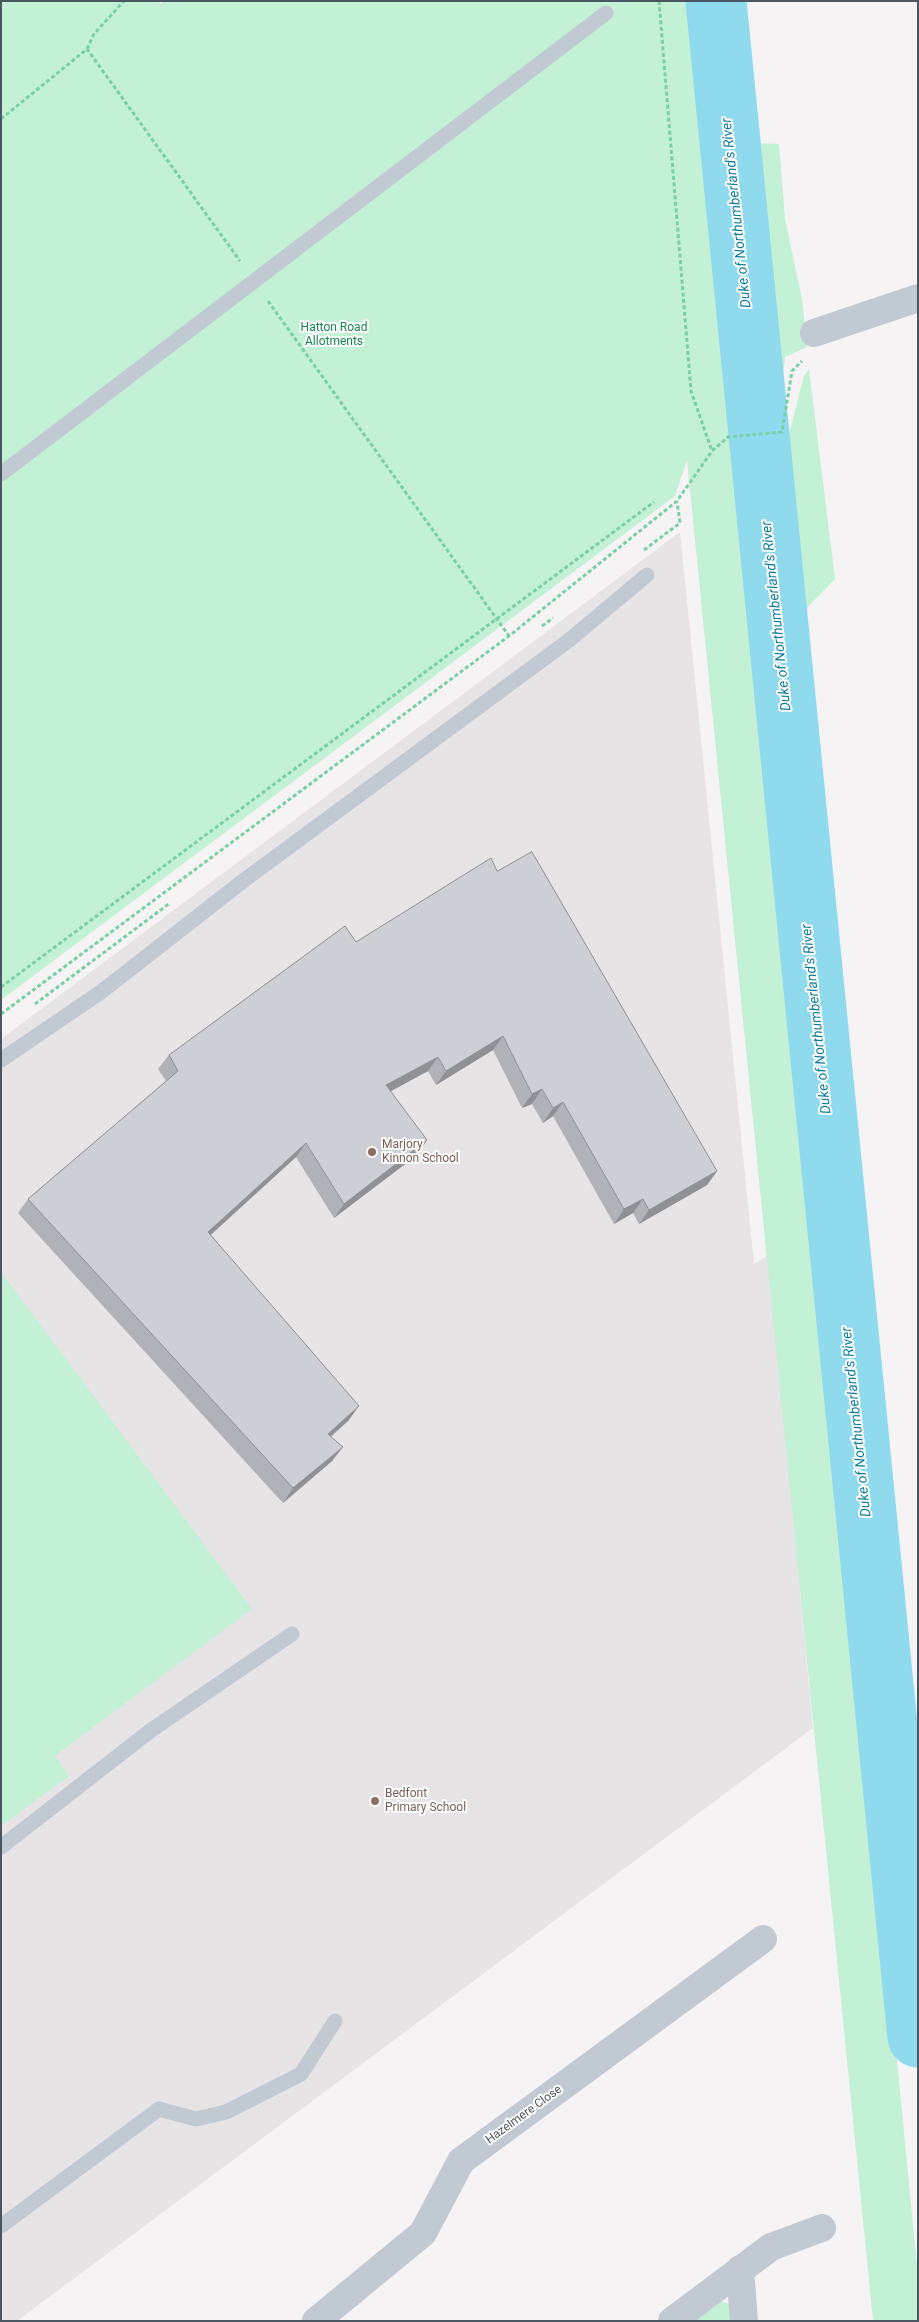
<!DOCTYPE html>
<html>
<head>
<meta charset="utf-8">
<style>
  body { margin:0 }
  #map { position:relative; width:919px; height:2322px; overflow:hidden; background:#f5f3f3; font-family:Roboto,sans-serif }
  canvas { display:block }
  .frame { position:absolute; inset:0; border:2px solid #4a5661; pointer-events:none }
</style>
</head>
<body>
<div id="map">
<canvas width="919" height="2322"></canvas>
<div class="frame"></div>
</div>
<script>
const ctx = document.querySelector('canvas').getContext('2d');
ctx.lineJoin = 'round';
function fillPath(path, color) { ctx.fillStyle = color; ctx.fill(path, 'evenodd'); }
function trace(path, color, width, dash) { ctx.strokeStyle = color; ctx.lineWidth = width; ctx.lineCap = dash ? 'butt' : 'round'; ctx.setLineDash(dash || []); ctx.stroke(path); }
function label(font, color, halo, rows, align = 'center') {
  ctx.font = font + ' Roboto,sans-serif'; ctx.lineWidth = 4; ctx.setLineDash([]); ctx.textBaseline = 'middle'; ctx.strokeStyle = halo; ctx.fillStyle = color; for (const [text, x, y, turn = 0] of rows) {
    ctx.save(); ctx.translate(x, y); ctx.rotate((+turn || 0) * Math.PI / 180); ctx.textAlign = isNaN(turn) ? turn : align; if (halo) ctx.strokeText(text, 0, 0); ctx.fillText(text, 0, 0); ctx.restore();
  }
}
const education = new Path2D(`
  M680 532 754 1264 768 1256 813 1728 17 2321H1V1039Z`);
const green = new Path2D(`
  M1 1H158L161 4 164 1H694L734 450 859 1670 918 2276V2321H873L687 460 675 496 1 1000Z
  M746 143 779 144 785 219 802 299 807 347 785 357 779 425H775Z
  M809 369 835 579 798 617 783 468V439L788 437 804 376Z
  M1 1272 252 1609 55 1756 69 1776 1 1826Z
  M720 2300 729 2304 734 2321H693Z`);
const river = new Path2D(`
  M716 1 918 2037`);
const path = new Path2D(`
  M659 1 691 391 712 451
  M87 49 94 34 124 1
  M1 119 87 49 240 261
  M268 301 509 636
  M644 550 680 523 677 502
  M542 626 553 618
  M1 987 654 502
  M35 1004 170 903
  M1 1014 509 636 677 501 712 451 728 437 782 432 792 371 802 361`);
const lane = new Path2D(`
  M1 474 606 13
  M1 1060 101 992 243 881 568 641 647 575
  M1 1847 150 1731 292 1634
  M1 2226 159 2109 196 2119 226 2112 301 2074 335 2021`);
const street = new Path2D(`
  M814 333 918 298
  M740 2269 744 2321
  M316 2321 423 2233 461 2161 763 1939
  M672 2321 771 2247 822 2228`);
const wall = new Path2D(`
  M497 871 717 1171 707 1185 639 1224 633 1213 614 1224 553 1116 543 1123 532 1104 522 1108 493 1050 436 1085 428 1071 390 1091 427 1140 417 1155 334 1218 296 1157 211 1235 349 1420 331 1437 332 1461 283 1503 18 1213 28 1199 166 1081 158 1069 169 1055 356 942Z`);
const shadedWall = new Path2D(`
  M503 1036 493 1050 436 1085 446 1071Z
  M438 1057 428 1071 375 1100 386 1085Z
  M542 1089 532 1104 522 1108 532 1094Z
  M563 1102 553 1116 543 1123 553 1108Z
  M427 1140 417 1155 334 1218 344 1204Z
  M306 1143 296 1157 198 1246 208 1232Z
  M717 1171 707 1185 639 1224 649 1210Z
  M643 1199 633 1213 614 1224 624 1209Z
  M359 1406 349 1420 317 1448 328 1434Z
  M343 1447 332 1461 283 1503 293 1488Z`);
const building = new Path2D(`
  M532 852 717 1171 649 1210 643 1199 624 1209 563 1102 553 1108 542 1089 532 1094 503 1036 446 1071 438 1057 386 1085 427 1140 344 1204 306 1143 208 1232 359 1406 328 1434 343 1447 293 1488 28 1199 178 1071 169 1055 345 926 356 942 491 858 497 871Z`);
const markers = [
  [372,1152,5,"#8d6e63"],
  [375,1801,5,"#8d6e63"]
];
const parkNames = [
  ["Hatton Road",334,328],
  ["Allotments",334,342]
];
const educationNames = [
  ["Marjory",382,1145],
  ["Kinnon School",382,1159],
  ["Bedfont",385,1794],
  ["Primary School",385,1808]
];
const streetNames = [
  ["Hazelmere Close",524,2115,-36]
];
const waterNames = [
  ["Duke of Northumberland's River",737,213,-96],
  ["Duke of Northumberland's River",777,616,-96],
  ["Duke of Northumberland's River",817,1019,-96],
  ["Duke of Northumberland's River",857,1422,-96]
];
fillPath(education, '#e6e4e5');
fillPath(green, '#c3f1d5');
trace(river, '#90daee', 61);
trace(path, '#7ad0a6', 3, [4, 2.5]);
trace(lane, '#c1cad2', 15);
trace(street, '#c1cad2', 28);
fillPath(wall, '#b0b2b7');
fillPath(shadedWall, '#909195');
fillPath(building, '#cdcfd5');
trace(building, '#909195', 1);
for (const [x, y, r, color] of markers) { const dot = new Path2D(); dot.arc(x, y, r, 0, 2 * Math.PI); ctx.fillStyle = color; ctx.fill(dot); trace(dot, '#fff', 2); }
label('12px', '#17864f', '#fff', parkNames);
label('12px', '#785e54', '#fff', educationNames, 'left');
label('12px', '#4a5661', '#fff', streetNames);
label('italic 14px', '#0c7c9b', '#fff', waterNames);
</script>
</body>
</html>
